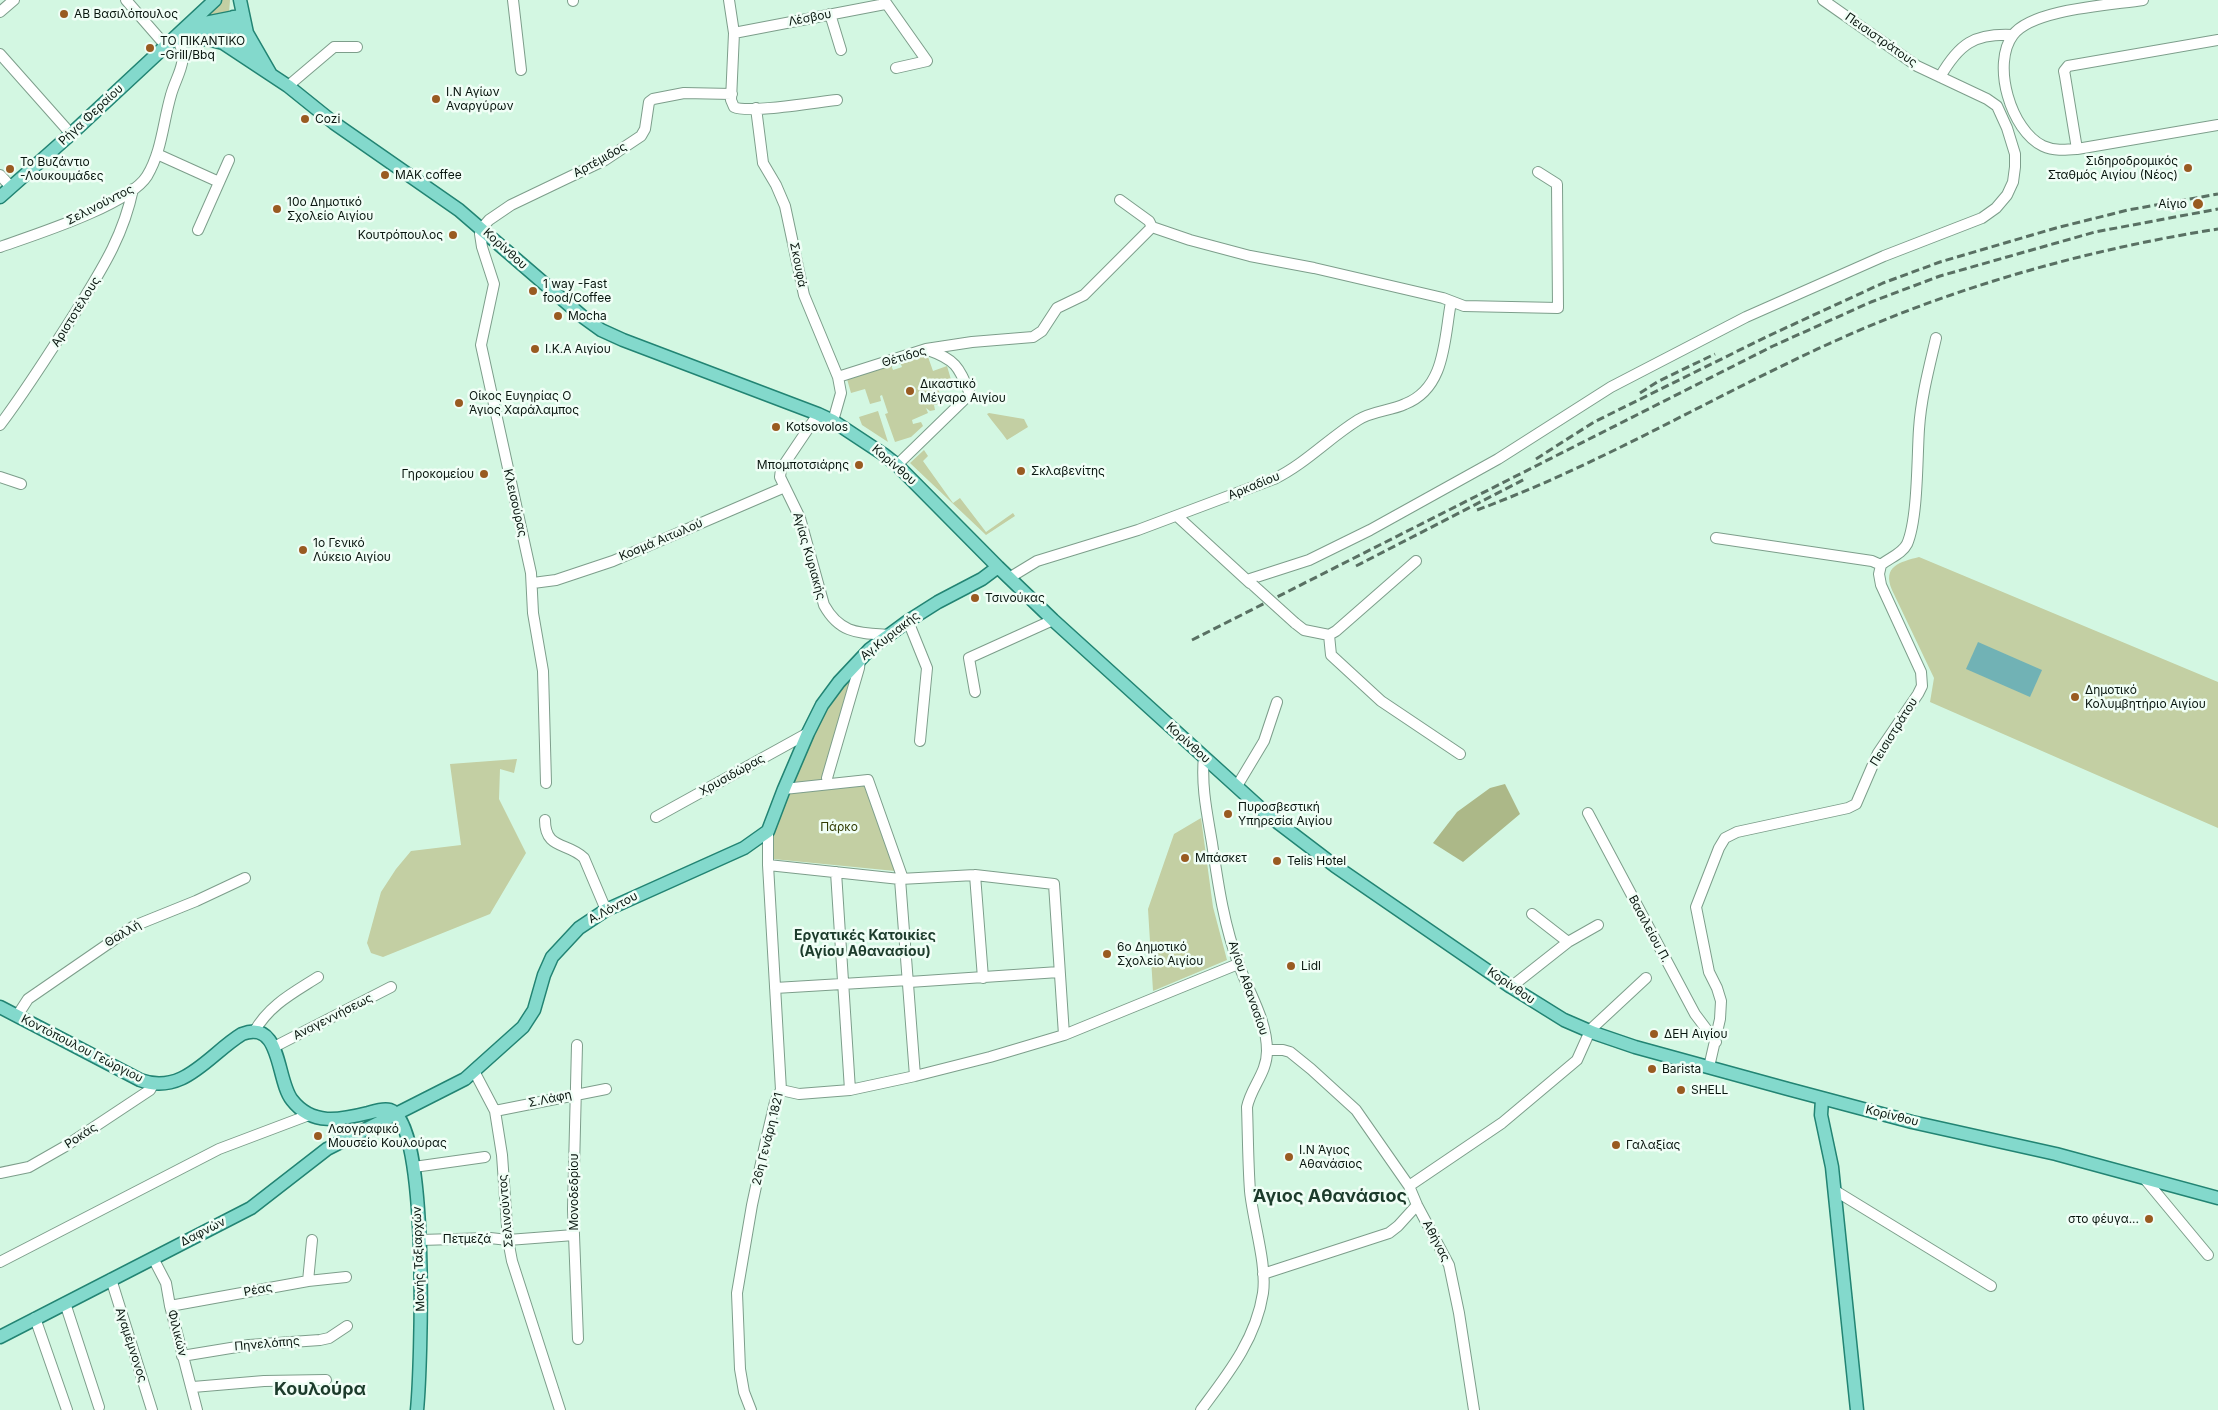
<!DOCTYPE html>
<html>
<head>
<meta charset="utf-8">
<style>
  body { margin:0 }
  canvas { display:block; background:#d3f7e2 }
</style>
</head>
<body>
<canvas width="2218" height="1410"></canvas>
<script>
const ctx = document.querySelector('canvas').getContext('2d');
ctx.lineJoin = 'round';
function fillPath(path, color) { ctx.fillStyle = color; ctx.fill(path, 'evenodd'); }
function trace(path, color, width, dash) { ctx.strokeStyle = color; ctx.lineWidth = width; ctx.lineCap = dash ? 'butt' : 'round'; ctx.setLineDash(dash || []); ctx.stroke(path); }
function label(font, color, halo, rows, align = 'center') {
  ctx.font = font + ' Inter,sans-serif'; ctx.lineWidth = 5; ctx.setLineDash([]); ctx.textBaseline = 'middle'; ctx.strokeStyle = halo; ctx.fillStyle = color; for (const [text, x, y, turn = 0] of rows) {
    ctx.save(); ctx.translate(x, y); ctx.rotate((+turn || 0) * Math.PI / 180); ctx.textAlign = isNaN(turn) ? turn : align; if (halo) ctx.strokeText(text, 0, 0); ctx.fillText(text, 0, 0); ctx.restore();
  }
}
const green = new Path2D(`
  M221 0H230L229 13 201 18Z
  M927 354 933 371 947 366 952 383 938 389 941 396 937 400 939 404 934 405 935 410 930 411 926 408 928 413 912 420 913 424 921 422 923 426 911 437 895 442 885 414 888 413 882 395 880 396 881 401 870 404 865 389 851 393 847 379 891 365 893 370 902 367 900 362Z
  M878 411 888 442 862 425 859 417Z
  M989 413 1024 419 1028 427 1007 440C1001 431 993 423 987 414Z
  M924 450 928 456 923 461 953 503 960 498 986 532 1013 513 1015 516 986 535 910 463Z
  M1919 557 2218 682V828L1930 702 1934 678 1892 590C1882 566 1900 562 1919 557Z
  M853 676 824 780 792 784C810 746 824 706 853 676Z
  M517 759 514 773 500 769 499 799 526 853 490 914 383 957 371 953 367 943 381 892 396 869 411 851 461 845 450 764Z
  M867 785 895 871 773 859V835L787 794Z
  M1201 818 1213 907 1227 960 1153 991 1148 909 1174 834Z`);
const forest = new Path2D(`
  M1505 784 1520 814 1463 862 1433 843 1457 812 1490 788Z`);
const water = new Path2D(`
  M1978 642 2042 670 2030 697 1966 669Z`);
const minor = new Path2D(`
  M126 0 166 46
  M513 0 521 70
  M729 0 734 33 731 100 734 107C748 114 817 102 837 100
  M884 0 927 61 896 68
  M2143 0C2111 5 2032 9 2013 35 1991 64 2011 131 2043 146 2054 151 2065 150 2077 149L2218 125
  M573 1V0
  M0 12 14 0
  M830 14 841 50
  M734 33 885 4
  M0 54 71 134
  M1940 77C1959 44 1974 33 2013 35
  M288 86 334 47H357
  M756 108 763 163 776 185 785 206 804 295 838 377 841 393 833 421
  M2077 149 2065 76 2064 71 2068 66 2218 40
  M157 154 219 182
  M0 175 11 187
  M1120 200 1149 221 1152 227
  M198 230 229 160
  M0 247C34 235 129 205 147 176 162 151 163 122 171 95 176 76 190 60 178 41
  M838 377 926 349 972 342 1033 337 1042 331 1057 308 1084 295 1152 227 1190 240 1250 256 1314 268 1443 298 1464 306 1558 308 1557 184 1538 172
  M818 414 781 469 780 477 800 518 824 605C840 634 859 633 889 635
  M0 425C27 389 51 351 75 313 100 272 123 238 133 189
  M897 465 970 394C959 368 957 360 928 350
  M0 477 21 484
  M1177 516 1250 583
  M1716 538 1872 561 1881 565
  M1009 578 1037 561 1138 530 1274 479C1305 464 1329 438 1358 420 1372 411 1390 411 1405 404 1446 388 1444 339 1451 302
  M1247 580 1309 560 1370 530 1498 459 1611 387 1746 317 1884 256 1982 218 1996 208 2007 195 2013 182 2015 167V154L2007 128 1997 106 1987 99 1917 66 1823 0
  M533 583 556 580 613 561 785 487
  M908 621 927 668 920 741
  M1295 623 1304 630 1329 635 1336 631 1416 561
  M1329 635 1331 655 1381 701 1460 754
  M975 692 969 658 1053 620
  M827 778 859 668 860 659
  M546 783 543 671 533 613 531 573 481 345 494 284 482 247 480 234 482 228 489 220 511 205 605 160 641 136 645 129 649 102 653 99 684 93 732 94
  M1237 786 1264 741 1277 702
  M784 789 868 780 903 879
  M1588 813 1695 1014 1716 1042
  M656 817 808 733
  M545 820C545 850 568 842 584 858L606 910
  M768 865 900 879 975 875 1054 884 1064 1035
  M836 872 850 1090
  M975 875 983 978
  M900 879 915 1076
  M1568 942 1598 925
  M909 982 1059 972
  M1511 987 1568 942 1532 914
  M775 988 909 980
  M17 1016 28 999 134 926 196 901 245 878
  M1589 1031 1646 978
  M254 1032C269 1005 293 993 318 977
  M577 1045 573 1209 578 1339
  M274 1047 391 987
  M1267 1050H1283L1290 1052 1311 1069 1356 1110 1409 1186 1417 1205 1449 1265 1459 1313 1474 1410
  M1709 1067 1720 1019 1721 1001 1717 988 1709 972 1696 907 1719 848 1725 838 1737 832 1848 808 1856 804 1878 753 1918 694 1922 686 1921 672 1881 585 1879 574 1881 565C1889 558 1902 554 1907 544 1918 519 1917 458 1919 429 1921 398 1929 368 1936 338
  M474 1071 495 1111 502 1155 508 1240 512 1261 560 1410
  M781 1090 799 1094 850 1090 915 1076 990 1057 1064 1035 1238 964
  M495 1111 606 1089
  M414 1167 485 1157
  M0 1173 29 1167 64 1147 150 1090 154 1083
  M2144 1178 2208 1255
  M1409 1186 1502 1123 1577 1060 1590 1031
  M1834 1190 1991 1286
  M420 1240 490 1238 508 1240 574 1235
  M153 1258 166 1283 170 1306 197 1410
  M0 1262 219 1149 309 1115
  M1263 1274 1389 1233 1398 1226 1417 1205
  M111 1279 152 1410
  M308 1281 312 1240
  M65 1303 99 1407
  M170 1306 308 1281 346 1277
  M35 1318 67 1410
  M182 1356 249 1345 320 1340 329 1338 347 1326
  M193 1387 264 1381 326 1380
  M751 1410 744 1392 740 1369 737 1293 752 1205 766 1140 775 1102 781 1090 768 865V831
  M1201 1410C1228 1374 1256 1339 1263 1293 1267 1264 1253 1222 1250 1191 1248 1164 1248 1135 1247 1107 1251 1087 1267 1073 1267 1051 1267 1020 1249 993 1239 965 1224 926 1218 884 1212 843 1207 813 1201 786 1204 756`);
const major = new Path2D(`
  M240 0 247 33 270 73
  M233 17 238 36 250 59
  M186 29 200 24 240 16
  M196 34 244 24
  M182 40 207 39 223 43 288 86 334 123 459 210 583 317 601 330 623 340 818 414 833 421 883 454 897 465 998 567 1053 620 1268 815 1335 866 1511 987 1564 1020 1594 1033 1635 1047 1788 1089 1912 1122 2056 1154 2218 1198
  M0 197 71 134 215 0
  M0 1007 140 1080C184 1096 209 1054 242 1034 282 1019 276 1080 292 1100 312 1126 340 1120 368 1113 375 1111 383 1108 390 1110 430 1121 421 1369 417 1410
  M1822 1099 1821 1115 1832 1167 1857 1410
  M0 1337 251 1208 327 1149 465 1079 523 1027 534 1010 544 975 552 957 579 928 606 910 744 848 768 831 784 789 808 733 822 705 839 682 870 649 908 621 938 602 982 579 998 567`);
const rail = new Path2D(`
  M1640 393 1657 382 1715 354
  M1536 459 1594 422 1766 337 1883 283 1940 262 2056 228 2128 210 2218 194
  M1477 510C1602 464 1715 395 1835 341 1954 287 2089 249 2218 229
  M1356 566 1525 479
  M1192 640 1773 346 1871 302 1940 276 2095 232 2218 209`);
const minorBridge = new Path2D(`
  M1253 585 1295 623`);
const markers = [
  [64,14,5,"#995b21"],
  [150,48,5,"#995b21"],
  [436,99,5,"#995b21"],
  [305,119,5,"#995b21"],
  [2188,168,5,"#995b21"],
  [10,169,5,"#995b21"],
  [385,175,5,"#995b21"],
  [2198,204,6,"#995b21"],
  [277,209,5,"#995b21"],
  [453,235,5,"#995b21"],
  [533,291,5,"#995b21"],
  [558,316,5,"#995b21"],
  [535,349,5,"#995b21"],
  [910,391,5,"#995b21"],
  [459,403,5,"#995b21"],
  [776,427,5,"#995b21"],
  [859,465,5,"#995b21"],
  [1021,471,5,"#995b21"],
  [484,474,5,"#995b21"],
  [303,550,5,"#995b21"],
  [975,598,5,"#995b21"],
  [2075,697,5,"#995b21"],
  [1228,814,5,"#995b21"],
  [1185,858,5,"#995b21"],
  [1277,861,5,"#995b21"],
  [1107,954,5,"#995b21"],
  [1291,966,5,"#995b21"],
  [1654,1034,5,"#995b21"],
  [1652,1069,5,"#995b21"],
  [1681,1090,5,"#995b21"],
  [318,1136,5,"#995b21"],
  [1616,1145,5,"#995b21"],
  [1289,1157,5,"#995b21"],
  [2149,1219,5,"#995b21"]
];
const poiNames = [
  ["ΑΒ Βασιλόπουλος",74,14],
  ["ΤΟ ΠΙΚΑΝΤΙΚΟ",160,41],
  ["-Grill/Bbq",160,55],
  ["Ι.Ν Αγίων",446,92],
  ["Αναργύρων",446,106],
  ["Cozi",315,119],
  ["Σιδηροδρομικός",2178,161,"right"],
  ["Σταθμός Αιγίου (Νέος)",2178,175,"right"],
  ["Το Βυζάντιο",20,162],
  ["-Λουκουμάδες",20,176],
  ["ΜΑΚ coffee",395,175],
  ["10o Δημοτικό",287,202],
  ["Σχολείο Αιγίου",287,216],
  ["Αίγιο",2187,204,"right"],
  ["Κουτρόπουλος",443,235,"right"],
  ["1 way -Fast",543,284],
  ["food/Coffee",543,298],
  ["Mocha",568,316],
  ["Ι.Κ.Α Αιγίου",545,349],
  ["Δικαστικό",920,384],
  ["Μέγαρο Αιγίου",920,398],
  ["Οίκος Ευγηρίας Ο",469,396],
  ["Άγιος Χαράλαμπος",469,410],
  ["Kotsovolos",786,427],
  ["Μπομποτσιάρης",849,465,"right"],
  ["Σκλαβενίτης",1031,471],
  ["Γηροκομείου",474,474,"right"],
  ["1o Γενικό",313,543],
  ["Λύκειο Αιγίου",313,557],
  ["Τσινούκας",985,598],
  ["Δημοτικό",2085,690],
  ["Κολυμβητήριο Αιγίου",2085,704],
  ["Πυροσβεστική",1238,807],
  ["Υπηρεσία Αιγίου",1238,821],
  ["Μπάσκετ",1195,858],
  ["Telis Hotel",1287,861],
  ["6ο Δημοτικό",1117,947],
  ["Σχολείο Αιγίου",1117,961],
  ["Lidl",1301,966],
  ["ΔΕΗ Αιγίου",1664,1034],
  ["Barista",1662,1069],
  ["SHELL",1691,1090],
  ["Λαογραφικό",328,1129],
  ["Μουσείο Κουλούρας",328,1143],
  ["Γαλαξίας",1626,1145],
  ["Ι.Ν Άγιος",1299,1150],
  ["Αθανάσιος",1299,1164],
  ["στο φέυγα...",2139,1219,"right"]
];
const streetNames = [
  ["Λέσβου",810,18,-11],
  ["Πεισιστράτους",1881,40,35],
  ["Ρήγα Φεραίου",91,115,-43],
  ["Αρτέμιδος",600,160,-29],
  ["Σελινούντος",100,205,-27],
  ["Κορίνθου",505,249,42],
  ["Σκουφά",798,265,79],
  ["Αριστοτέλους",76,312,-58],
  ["Θέτιδος",904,357,-17],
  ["Κορίνθου",894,465,41],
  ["Αρκαδίου",1254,486,-22],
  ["Κλεισούρας",515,503,77],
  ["Κοσμά Αιτωλού",661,540,-23],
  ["Αγίας Κυριακής",809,556,74],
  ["Αγ.Κυριακής",890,636,-38],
  ["Πεισιστράτου",1894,732,-58],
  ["Κορίνθου",1188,743,42],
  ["Χρυσιδώρας",732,775,-29],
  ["Α.Λόντου",613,908,-28],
  ["Βασιλείου Π.",1649,929,62],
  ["Θαλλή",123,934,-31],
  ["Κορίνθου",1511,986,34],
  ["Αγίου Αθανασίου",1248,988,71],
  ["Αναγεννήσεως",333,1017,-27],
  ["Κοντόπουλου Γεώργιου",82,1049,27],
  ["Σ.Λάφη",550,1099,-12],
  ["Κορίνθου",1892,1116,14],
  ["Ροκάς",81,1136,-33],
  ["26η Γενάρη 1821",768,1139,-76],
  ["Μονοδεδρίου",574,1192,-90],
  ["Σελινούντος",506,1211,-95],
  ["Δαφνών",203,1232,-27],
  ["Πετμεζά",467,1239],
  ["Αθήνας",1436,1241,62],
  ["Μονής Ταξιαρχών",419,1259,-92],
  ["Ρέας",258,1290,-11],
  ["Φιλικών",177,1333,76],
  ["Πηνελόπης",267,1344,-5],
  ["Αγαμέμνονος",131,1345,72]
];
const parkNames = [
  ["Πάρκο",839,827]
];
const neighbourhoodNames = [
  ["Εργατικές Κατοικίες",865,936],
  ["(Αγίου Αθανασίου)",865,952]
];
const districtNames = [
  ["Άγιος Αθανάσιος",1330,1197],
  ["Κουλούρα",320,1390]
];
fillPath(green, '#c3cfa3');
fillPath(forest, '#acb888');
fillPath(water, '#71b2b5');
trace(minor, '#7d9e8b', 12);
trace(major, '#228473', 15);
trace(minor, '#fff', 10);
trace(major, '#83d9cc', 12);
trace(rail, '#597063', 3, [8, 4]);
trace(minorBridge, '#7d9e8b', 12, []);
trace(minorBridge, '#fff', 10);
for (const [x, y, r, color] of markers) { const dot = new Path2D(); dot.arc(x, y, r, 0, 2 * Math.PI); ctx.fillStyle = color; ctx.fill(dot); trace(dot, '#f0fef6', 2); }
label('12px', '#08150e', '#f0fef6', poiNames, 'left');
label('12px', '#08150e', '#f0fef6', streetNames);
label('12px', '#303a01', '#f0fef6', parkNames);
label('bold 14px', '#1c3b2b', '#f0fef6', neighbourhoodNames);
label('bold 18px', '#1c3b2b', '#f0fef6', districtNames);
</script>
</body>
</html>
